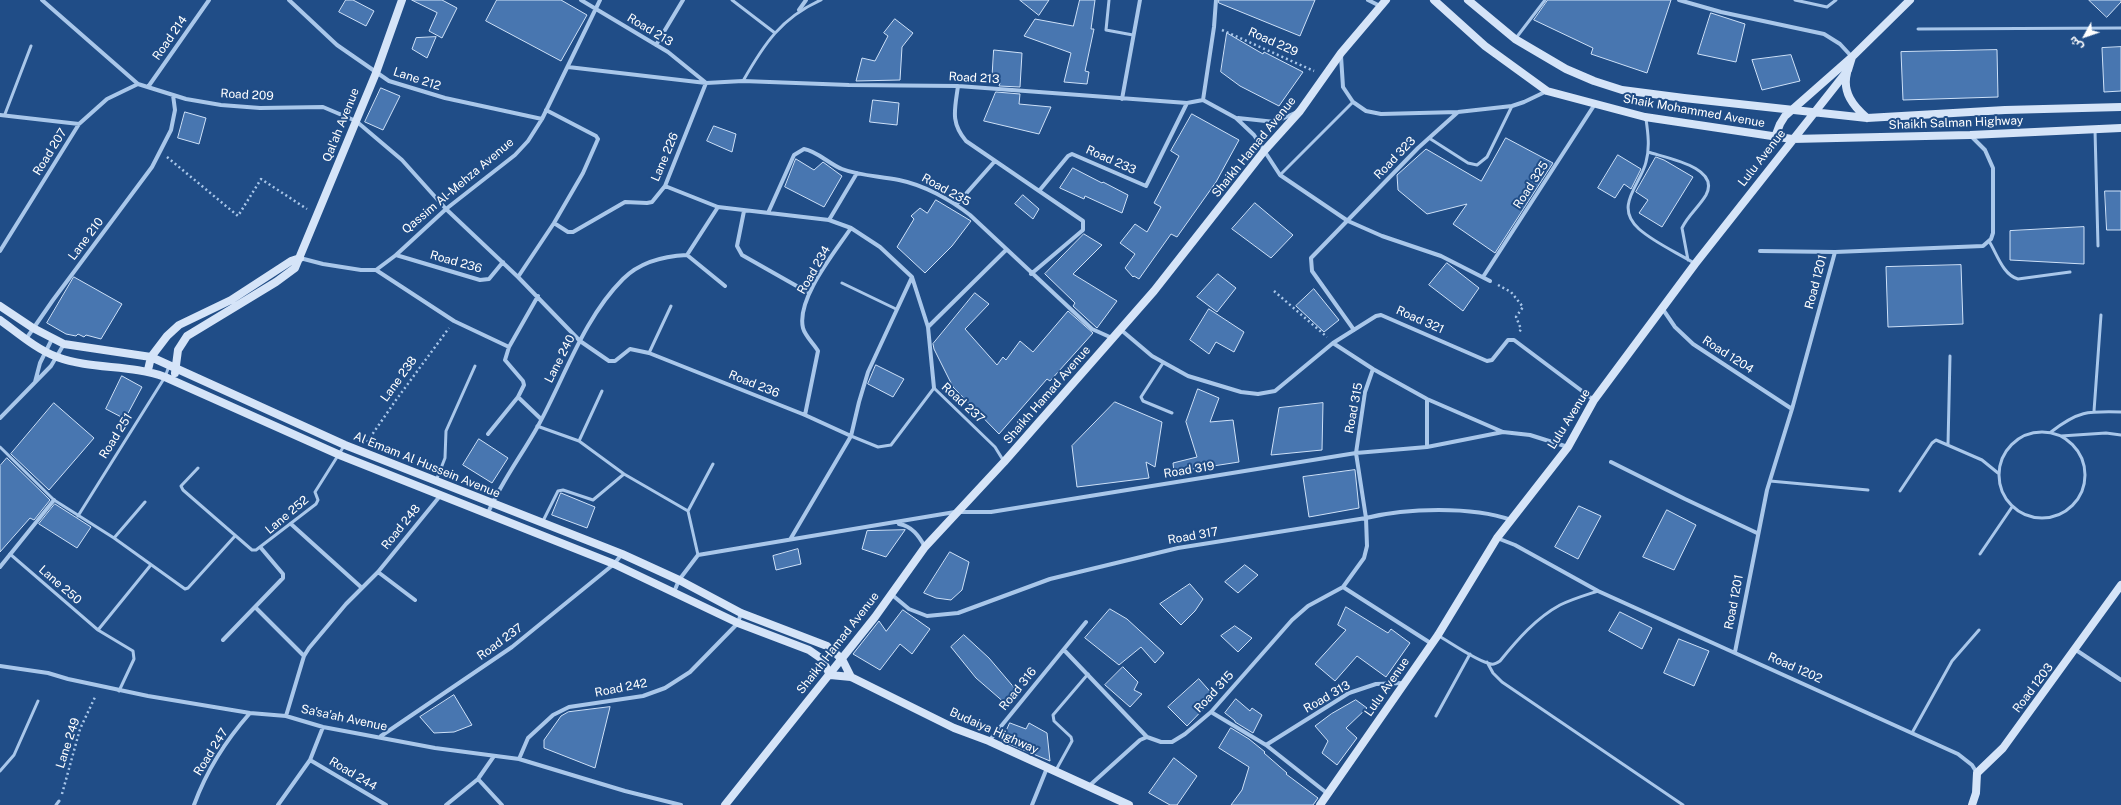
<!DOCTYPE html>
<html>
<head>
<meta charset="utf-8">
<style>
  body { margin:0 }
  #map { position:relative; width:2121px; height:805px; overflow:hidden; background:#204d87; font-family:"Public Sans","Noto Sans Arabic",sans-serif }
  canvas { display:block }
  .north { position:absolute; left:2065px; top:16px; width:40px; height:40px; -webkit-text-stroke:3px #204d87; paint-order:stroke; rotate:230deg; font-size:11px; font-weight:700; line-height:16px; text-align:center; color:#fff }
  .north::after { content:''; display:block; margin:auto; width:14px; height:18px; background:#fff; clip-path:polygon(50% 0,100% 100%,50% 72%,0 100%) }
</style>
</head>
<body>
<div id="map">
<canvas width="2121" height="805"></canvas>
<div class="north">ش</div>
</div>
<script>
const ctx = document.querySelector('canvas').getContext('2d');
ctx.lineJoin = 'round';
function fillPath(path, color) { ctx.fillStyle = color; ctx.fill(path, 'evenodd'); }
function trace(path, color, width, dash) { ctx.strokeStyle = color; ctx.lineWidth = width; ctx.lineCap = dash ? 'butt' : 'round'; ctx.setLineDash(dash || []); ctx.stroke(path); }
function label(font, color, halo, rows, align = 'center') {
  ctx.font = font + ' "Public Sans",sans-serif'; ctx.lineWidth = 4; ctx.setLineDash([]); ctx.textBaseline = 'middle'; ctx.strokeStyle = halo; ctx.fillStyle = color; for (const [text, x, y, turn = 0] of rows) {
    ctx.save(); ctx.translate(x, y); ctx.rotate((+turn || 0) * Math.PI / 180); ctx.textAlign = isNaN(turn) ? turn : align; if (halo) ctx.strokeText(text, 0, 0); ctx.fillText(text, 0, 0); ctx.restore();
  }
}
const building = new Path2D(`
  M346 0H353L374 11 366 26 339 12Z
  M412 0H442L457 8 442 38 429 31 437 13Z
  M497 0H561L587 15 561 61 486 21Z
  M1020 0H1049L1039 15Z
  M1080 0H1095L1091 29H1094L1085 71 1089 72 1087 84 1064 82 1071 53 1024 36 1035 19 1073 26Z
  M1219 0H1315L1300 36 1219 3Z
  M1548 0H1671L1647 73 1591 54 1593 48 1534 20Z
  M2089 0H2121V2L2107 17Z
  M1711 13 1745 24 1736 62 1698 54Z
  M895 19 913 33 902 47 900 80 856 81 862 58 875 61 888 36 884 33Z
  M1227 33 1263 54 1264 52 1303 72 1279 106 1240 86 1221 72Z
  M436 37 427 58 412 49 416 38Z
  M2121 47V91L2104 92 2102 48Z
  M994 50 1022 53 1020 87 999 86 1000 83H992Z
  M1997 50 1998 97 1903 100 1901 52Z
  M1791 55 1800 81 1762 90 1752 60Z
  M381 88 400 96 383 130 365 122Z
  M996 92 1020 94 1019 104 1051 107 1039 134 984 121Z
  M873 100 899 103 897 125 870 122Z
  M185 112 206 118 199 144 178 138Z
  M1192 114 1239 140 1216 182 1177 237 1171 234 1139 279 1134 276 1133 277 1125 268 1135 254 1120 243 1135 224 1147 232 1161 207 1154 203 1179 156 1171 151Z
  M714 126 736 134 732 152 707 141Z
  M1506 138 1553 163 1495 253 1453 224 1467 204 1427 214 1398 190 1397 175 1426 149 1481 181Z
  M1618 155 1641 169 1631 189 1624 184 1615 198 1598 188Z
  M1656 157 1664 160 1693 177 1662 227 1639 213 1648 200 1636 192Z
  M796 159 814 170 823 162 842 176 824 207 785 187Z
  M1073 168 1102 183 1103 182 1128 195 1122 213 1085 196 1084 199 1060 188Z
  M2105 191H2121V230H2107Z
  M1023 195 1039 209 1033 219 1015 204Z
  M936 200 971 221 952 246 925 273 897 247 914 219 911 216 920 208 927 213Z
  M1255 203 1293 235 1271 258 1232 229Z
  M2084 227V264L2010 260V231Z
  M1084 234 1102 245 1073 274 1117 301 1097 328 1073 306 1075 303 1045 274Z
  M1447 263 1479 288 1463 311 1429 285Z
  M1961 265 1963 324 1888 327 1886 267Z
  M1218 274 1236 288 1217 312 1197 297Z
  M74 277 122 304 101 339 86 335 84 337 78 334 76 336 66 334 47 323Z
  M1314 289 1339 320 1324 332 1296 306Z
  M975 293 989 304 965 329 997 365 1003 357 1006 360 1020 341 1033 352 1068 311 1093 333 1050 381 1047 379 999 434 953 387 934 349 933 344Z
  M1209 309 1244 332 1234 352 1216 342 1209 354 1190 340Z
  M876 365 904 379 893 397 868 384Z
  M122 376 142 387 125 419 106 409Z
  M1198 389 1219 398 1210 422 1233 420 1239 462 1174 472 1173 463 1197 457 1186 422Z
  M1115 402 1162 422 1155 467 1146 462 1149 478 1077 487 1072 446Z
  M54 403 94 438 49 490 11 454Z
  M1323 403 1322 450 1271 455 1279 408Z
  M479 439 508 458 492 483 463 465Z
  M7 458 50 500 34 520 30 518 0 552V466Z
  M1355 470 1359 508 1309 517 1303 477Z
  M561 493 595 507 587 528 552 515Z
  M55 504 91 527 77 548 39 524Z
  M1579 506 1601 516 1578 559 1555 547Z
  M1667 510 1696 525 1674 570 1643 557Z
  M905 530 886 557 862 549 867 531Z
  M798 549 801 564 776 570 773 556Z
  M950 552 969 562 962 590 951 600 936 598 924 593Z
  M1245 565 1258 575 1238 593 1225 582Z
  M1190 584 1203 599 1195 611 1181 625 1160 604Z
  M1346 607 1388 633 1391 629 1410 643 1386 677 1357 656 1335 681 1315 664 1346 630 1338 625Z
  M1110 609 1127 619 1164 653 1155 663 1141 647 1119 665 1085 638Z
  M903 610 930 629 912 654 900 644 880 670 853 654 879 621 886 631Z
  M1620 612 1652 628 1642 649 1609 631Z
  M1235 626 1252 638 1238 652 1221 636Z
  M964 635 989 658 1017 691 1006 704 976 678 951 647Z
  M1679 639 1709 651 1694 686 1664 673Z
  M1123 667 1138 682 1134 690 1142 694 1130 707 1105 685Z
  M1199 679 1215 697 1187 726 1168 707Z
  M454 695 472 725 454 732 434 733 420 717Z
  M1236 699 1250 711 1252 708 1262 715 1253 733 1235 722V721L1225 713Z
  M1356 700 1367 708 1346 728 1357 738 1337 765 1322 753 1328 741 1315 726 1331 714Z
  M610 707 595 768 544 748V740L561 716 568 712Z
  M1010 723 1026 729 1029 723 1047 733 1050 761 1002 741Z
  M1231 728 1249 739 1265 752 1264 753 1287 773 1286 774 1318 798 1313 805H1231L1242 790 1249 767 1219 748Z
  M1174 758 1197 776 1177 805H1170L1149 793Z`);
const path = new Path2D(`
  M1222 30 1314 71
  M167 157 238 216 261 179 307 209
  M1498 285 1511 292 1523 307 1516 317 1521 329 1519 333
  M1274 291 1327 337
  M367 442 396 400 449 328
  M62 794 80 729 96 695`);
const lane = new Path2D(`
  M732 0 775 33
  M1109 0 1106 30 1133 35
  M1795 0 1827 7 1836 0
  M1918 29 2121 28
  M1516 38 1545 0
  M743 81C764 44 781 18 821 0
  M5 114 31 46
  M1646 119C1648 133 1650 148 1646 162 1641 184 1613 206 1639 229 1655 243 1676 252 1694 263
  M2095 130 2098 246
  M1429 138 1468 163 1477 165 1487 157 1512 106
  M1648 152C1666 158 1721 167 1706 195 1699 207 1688 215 1682 228L1688 260
  M1280 175 1353 102
  M1989 241C1997 254 2003 275 2018 279L2070 272
  M842 283 896 309
  M649 353 671 306
  M1163 363 1141 397 1143 401 1172 413
  M2094 411 2101 315
  M537 426 579 441 624 474 688 511 698 555
  M1999 475a43 43 0 1 1 86 0a43 43 0 1 1-86 0Z
  M2051 432C2078 411 2087 411 2121 412
  M851 436 878 447 891 445 934 388 995 447 1003 460
  M2061 436 2106 433 2121 435
  M579 441 602 391
  M1948 445 1950 356
  M0 447 54 500 114 538 185 589 188 588 235 536
  M198 468 181 486 183 490 252 550H256L316 504 318 500 315 492 344 446
  M436 481 445 458 446 431 475 366
  M1770 481 1868 490
  M1900 491 1932 443 1936 440 1982 460 1998 473
  M688 511 713 464
  M78 516 165 377 169 366
  M543 521 558 491 563 490 593 500 624 474
  M114 538 145 502
  M10 554 98 630 133 651 134 659 119 691
  M1980 554 2012 507
  M98 630 150 566
  M1439 636C1451 643 1478 662 1491 664 1494 665 1497 663 1500 661 1517 640 1536 618 1560 605 1572 599 1586 595 1598 591
  M1487 662 1493 673 1502 682 1683 805
  M1436 716 1470 654
  M1912 733 1952 661 1979 630
  M1056 770 1072 741 1071 737 1054 721 1053 715 1088 674
  M0 771 14 755 38 701
  M56 805 59 801`);
const street = new Path2D(`
  M42 0 138 84 186 99 221 105 260 108 323 107 356 121 402 160 446 209 518 277 580 341 609 361H615L630 349 649 353 805 415 851 436
  M289 0 337 45 389 81 445 98 542 119
  M581 0 668 52 705 82
  M1368 0 1380 6
  M1679 0 1721 12 1824 34 1840 44 1852 57
  M799 10 806 0
  M656 45 683 0
  M1341 56 1343 87 1353 102 1366 111 1381 114 1458 112 1512 106 1524 102 1547 91
  M568 67 706 83 743 81 849 85 958 86 1187 103 1203 100 1236 118 1254 135 1280 175 1348 221 1382 236 1441 256 1490 281
  M958 86C955 109 950 122 966 141L1083 221V230L1031 274
  M148 87 209 0
  M1122 99 1140 0
  M1203 100 1214 27 1216 0
  M0 115 79 124
  M1238 118 1275 122 1295 113
  M665 186 718 207 829 220 851 228 880 247 912 277 928 327 934 388
  M1039 191 1068 156 1072 154 1146 186 1187 103
  M956 205 995 161
  M744 211 737 246 742 255 809 293
  M768 213 794 155 804 149C817 151 829 164 842 169 860 176 880 176 899 180 924 185 951 200 970 215L1092 329 1112 338
  M829 220 857 173
  M554 223 568 232H573L625 202 647 203 652 202 665 186 706 83
  M0 251 79 124 107 99 138 84
  M1760 251 1835 252 1983 246 1991 239 1993 233V168L1985 150 1971 136
  M396 255 480 280 489 279 503 262
  M687 255 725 286
  M300 258 323 264 361 270H376L396 255 446 209 515 155 528 141 542 119 600 0
  M376 270 454 321 509 347
  M518 277 554 223 583 173 598 139 596 136 546 110
  M1483 277 1595 104
  M538 296 509 347 505 360 523 381 524 385 518 397 541 419
  M1662 308 1675 327 1693 344 1792 409
  M928 327 1006 250
  M1120 329 1152 356 1188 376 1241 392 1258 394 1275 391 1333 343 1376 316 1381 315 1487 361 1492 360 1508 340H1514L1594 400
  M1354 330 1312 271 1311 258 1418 148 1458 112
  M26 339 53 300 152 167 171 130 175 110 173 95
  M1333 343 1373 369 1427 399 1503 432
  M35 382 40 363 52 339
  M805 415 818 351C814 344 805 336 803 328 796 299 835 252 851 228
  M0 418 51 366 64 344
  M488 434 518 397
  M1427 447V399
  M1611 462 1685 499 1757 533
  M488 513C501 482 522 455 538 426 565 377 583 319 623 279 640 262 664 256 687 255L718 207
  M291 524 362 588
  M899 524C912 526 919 536 925 547
  M791 538 851 436 859 402 868 372 912 277
  M1497 538 1515 545 1598 591 1958 754 1972 765 1977 773
  M0 567 54 500
  M378 572 415 600
  M1343 587 1432 644
  M674 592 679 580 698 555 955 512H991L1356 453 1427 447 1503 432 1530 435 1568 447
  M891 594 909 609 927 616 958 613 1050 579 1178 548 1366 518C1406 508 1472 506 1511 520
  M255 607 304 656
  M223 640 283 578V574L261 548
  M1064 650 1147 737
  M2076 650 2121 680
  M1735 652 1767 490 1792 409 1835 252
  M0 666 48 673 68 679 148 696 250 713 286 716 323 727 435 748 519 759 625 791 681 805
  M1211 712 1266 745 1349 693 1376 684 1404 683
  M286 716 304 656 309 648 346 604 378 572 440 496
  M381 736 512 647 614 564 622 554
  M989 741 1086 622
  M1266 745 1328 794
  M519 759 528 738 553 715 569 707 643 696 665 688 690 672 738 623 741 613
  M310 760 386 805
  M478 779 502 805
  M1089 786 1140 740 1147 737 1161 742H1172L1185 734 1211 712 1292 620 1308 606 1343 587 1364 558 1367 546 1366 518 1356 453 1365 392 1373 369
  M194 805C206 772 227 739 250 713
  M278 805 310 760 323 727
  M446 805 478 779 494 756
  M1032 805 1047 768`);
const secondary = new Path2D(`
  M1434 0 1485 46 1547 91 1645 117 1792 139 1970 135 2121 128
  M1468 0 1515 39 1566 69 1594 81 1622 90 1684 98 1867 118 2005 110 2121 107
  M1847 73C1842 92 1853 106 1867 118
  M1775 137 1780 124 1785 116 1852 57 1910 0
  M0 306 33 328 64 344 151 357 345 445 622 554 679 580 741 613 827 646 842 659 851 677
  M0 320C18 333 36 349 57 357 92 370 130 364 165 377L342 456 614 564 738 623 809 650 822 659 830 675
  M148 370 151 357 167 336 179 325 231 300 291 261 300 258
  M175 373 178 350 187 336 276 282 295 268 376 73 402 0
  M830 675 851 677 954 728 989 741 1129 805
  M725 805 875 617 925 547 1004 462 1154 291 1264 151 1300 111 1341 53 1386 0
  M1320 805 1438 635 1497 538 1568 447 1594 400 1695 264 1848 70 1852 57
  M1972 805 1976 793 1977 773 2003 748 2121 585`);
const streetNames = [
  ["Road 213",650,30,31],
  ["Road 214",170,38,-55],
  ["Road 229",1273,42,24],
  ["Road 213",974,78,3],
  ["Lane 212",417,79,18],
  ["Road 209",247,95,3],
  ["Shaik Mohammed Avenue",1694,111,10],
  ["Shaikh Salman Highway",1956,123,-2],
  ["Qal'ah Avenue",341,125,-68],
  ["Shaikh Hamad Avenue",1254,147,-51],
  ["Road 207",50,152,-58],
  ["Lane 226",665,157,-67],
  ["Road 323",1395,158,-46],
  ["Lulu Avenue",1762,158,-52],
  ["Road 233",1111,160,24],
  ["Road 325",1531,185,-57],
  ["Qassim Al-Mehza Avenue",458,186,-40],
  ["Road 235",946,190,29],
  ["Lane 210",86,239,-53],
  ["Road 236",456,262,16],
  ["Road 234",814,270,-60],
  ["Road 1201",1816,282,-75],
  ["Road 321",1420,320,24],
  ["Road 1204",1728,355,33],
  ["Lane 240",560,359,-63],
  ["Lane 238",399,379,-54],
  ["Road 236",754,384,22],
  ["Shaikh Hamad Avenue",1047,395,-49],
  ["Road 237",963,403,42],
  ["Road 315",1354,408,-79],
  ["Lulu Avenue",1569,419,-58],
  ["Road 251",116,436,-58],
  ["Al Emam Al Hussein Avenue",427,465,22],
  ["Road 319",1189,470,-9],
  ["Lane 252",287,515,-40],
  ["Road 248",401,527,-51],
  ["Road 317",1193,536,-10],
  ["Lane 250",60,585,41],
  ["Road 1201",1734,602,-79],
  ["Road 237",500,642,-36],
  ["Shaikh Hamad Avenue",838,643,-52],
  ["Road 1202",1795,668,24],
  ["Lulu Avenue",1387,687,-55],
  ["Road 242",621,688,-11],
  ["Road 1203",2033,688,-53],
  ["Road 316",1018,689,-51],
  ["Road 315",1214,692,-47],
  ["Road 313",1327,697,-30],
  ["Sa'sa'ah Avenue",344,718,12],
  ["Budaiya Highway",994,731,24],
  ["Lane 249",68,743,-72],
  ["Road 247",211,752,-58],
  ["Road 244",353,774,31]
];
fillPath(building, '#4876b0');
trace(building, '#cee1f8', 1);
trace(path, '#a9c7ea', 2.5, [2, 3]);
trace(lane, '#a9c7ea', 3);
trace(street, '#a9c7ea', 4);
trace(secondary, '#d5e4f8', 8);
label('12px', '#fff', '#204d87', streetNames);
</script>
</body>
</html>
